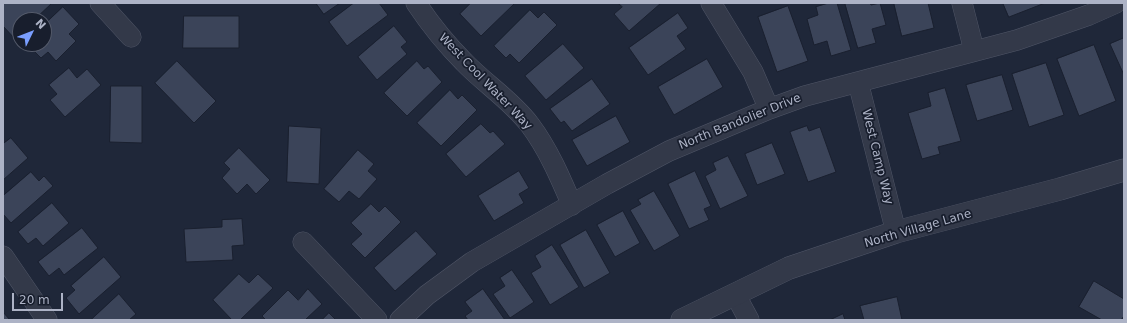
<!DOCTYPE html>
<html>
<head>
<meta charset="utf-8">
<style>
  body { margin:0 }
  #map { position:relative; width:1127px; height:323px; overflow:hidden; background:#1f2739; font-family:"DejaVu Sans",sans-serif }
  canvas { display:block }
  .frame { position:absolute; inset:0; border:4px solid #adb3c6; pointer-events:none }
  .north { position:absolute; left:12px; top:12px; width:40px; height:40px; box-sizing:border-box; background:#181e2d; border:1px solid #545a6a; border-radius:50%; rotate:47deg; font-size:11px; font-weight:700; line-height:16px; text-align:center; color:#adb3c6 }
  .north::after { content:''; display:block; margin:auto; width:14px; height:18px; background:#7a9efe; clip-path:polygon(50% 0,100% 100%,50% 72%,0 100%) }
  .scale { position:absolute; left:12px; top:293px; width:51px; height:18px; box-sizing:border-box; border:2px solid #adb3c6; border-top:0; padding-left:5px; font-size:12px; line-height:14px; white-space:nowrap; color:#adb3c6; -webkit-text-stroke:3px #181e2d; paint-order:stroke }
</style>
</head>
<body>
<div id="map">
<canvas width="1127" height="323"></canvas>
<div class="frame"></div>
<div class="north">N</div>
<div class="scale">20 m</div>
</div>
<script>
const ctx = document.querySelector('canvas').getContext('2d');
ctx.lineJoin = 'round';
function fillPath(path, color) { ctx.fillStyle = color; ctx.fill(path, 'evenodd'); }
function trace(path, color, width, dash) { ctx.strokeStyle = color; ctx.lineWidth = width; ctx.lineCap = dash ? 'butt' : 'round'; ctx.setLineDash(dash || []); ctx.stroke(path); }
function label(font, color, halo, rows, align = 'center') {
  ctx.font = font + ' "DejaVu Sans",sans-serif'; ctx.lineWidth = 3.5; ctx.setLineDash([]); ctx.textBaseline = 'middle'; ctx.strokeStyle = halo; ctx.fillStyle = color; for (const [text, x, y, turn = 0] of rows) {
    ctx.save(); ctx.translate(x, y); ctx.rotate((+turn || 0) * Math.PI / 180); ctx.textAlign = isNaN(turn) ? turn : align; if (halo) ctx.strokeText(text, 0, 0); ctx.fillText(text, 0, 0); ctx.restore();
  }
}
const building = new Path2D(`
  M5 3H52L34 20H20V33L15 39 3 26V5Z
  M316 3H340L324 14Z
  M354 3H379L388 15 347 46 329 22Z
  M471 3H515L481 36 460 14Z
  M618 3H661L629 31 614 14 622 7Z
  M829 3H837L851 50 831 56 827 41 814 45 807 19 818 15 816 7Z
  M845 3H870L871 5 880 3 886 25 872 29 876 43 858 48Z
  M894 3H928L934 28 902 36Z
  M1003 3H1045L1009 17Z
  M788 6 808 61 777 72 758 17Z
  M63 7 79 24 69 34 76 41 56 61 48 52 41 58 27 44H44V25Z
  M530 10 538 18 544 12 557 25 519 63 510 54 506 58 494 46Z
  M678 13 688 28 677 36 686 49 648 75 629 48Z
  M184 16H239V48H183Z
  M394 26 407 42 401 47 407 54 377 80 358 57Z
  M1124 38V75L1110 44Z
  M563 44 584 68 546 100 525 76Z
  M1094 45 1116 101 1079 116 1057 59Z
  M707 59 723 87 674 115 658 87Z
  M177 61 216 101 194 123 155 83Z
  M417 61 424 69 428 66 442 82 407 116 384 93Z
  M1046 63 1064 115 1029 127 1012 74Z
  M69 68 77 78 87 69 101 85 65 117 50 100 57 94 49 85Z
  M1002 75 1013 110 977 121 966 85Z
  M592 79 610 104 572 131 564 121 561 123 550 109Z
  M111 86H142V143L110 142Z
  M945 88 961 141 938 147 940 154 922 159 908 113 931 106 928 93Z
  M450 90 458 99 462 95 477 110 441 146 417 123Z
  M616 116 630 142 587 166 572 140Z
  M481 124 490 133 493 131 505 144 466 177 446 154Z
  M289 126 321 128 319 184 287 182Z
  M807 126 809 131 820 127 836 172 808 182 790 132Z
  M11 138 28 158 3 180V144Z
  M772 143 785 174 757 185 745 154Z
  M239 148 270 180 256 194 247 184 237 194 222 178 230 169 224 163Z
  M358 150 374 164 368 171 377 179 359 199 349 191 339 202 324 189Z
  M728 156 748 196 720 209 705 176 716 170 713 163Z
  M519 171 529 188 519 194 524 203 494 221 478 196Z
  M695 171 711 206 704 209 709 220 689 229 668 184Z
  M31 172 39 181 44 176 53 186 11 223 3 214V196Z
  M654 191 680 236 654 251 630 210 641 204 638 200Z
  M52 203 69 223 43 246 36 238 28 244 18 232Z
  M371 204 379 212 385 206 401 222 365 258 351 244 362 234 351 223Z
  M623 211 640 243 615 257 597 225Z
  M242 219 244 245 232 246 233 260 186 262 184 229 222 227V220Z
  M82 228 98 248 64 275 59 268 49 276 38 262Z
  M586 230 610 273 584 288 560 245Z
  M416 231 437 254 395 291 374 268Z
  M552 245 579 287 550 305 531 273 541 267 535 256Z
  M104 257 121 277 79 314 66 298 75 290 71 286Z
  M512 270 534 302 510 318 493 294 505 286 500 278Z
  M239 274 249 283 258 274 273 288 240 320H232L213 300Z
  M1094 281 1124 299V316L1121 320H1102L1079 307Z
  M308 289 322 304 305 320H266L262 316 288 290 298 300Z
  M483 289 505 320H468L465 316 472 311 465 302Z
  M119 294 136 314 129 320H91Z
  M897 297 902 320H864L860 306Z
  M3 312 10 320H3Z
  M329 313 336 320H322Z
  M843 314 845 320H830Z`);
const minor = new Path2D(`
  M100 3 131 37
  M416 3C430 24 446 44 464 62 485 84 511 100 530 125 548 149 560 177 572 205
  M711 3 753 72 769 109
  M962 3 974 50
  M858 82 896 232
  M303 242 377 320
  M3 256 47 320
  M735 294 749 320
  M400 320 427 295 472 262 607 184 669 151 769 109 805 96 1017 40 1089 15 1116 3`);
const tertiary = new Path2D(`
  M682 320 789 268 896 232 1060 189 1124 170`);
const streetNames = [
  ["West Cool Water Way",485,82,46],
  ["North Bandolier Drive",740,122,-22],
  ["West Camp Way",877,157,76],
  ["North Village Lane",918,229,-16]
];
fillPath(building, '#3b4459');
trace(building, '#1a202f', 1);
trace(minor, '#505667', 21);
trace(tertiary, '#505667', 23);
trace(minor, '#333949', 20);
trace(tertiary, '#333949', 22);
label('12px', '#adb3c6', '#181e2d', streetNames);
</script>
</body>
</html>
